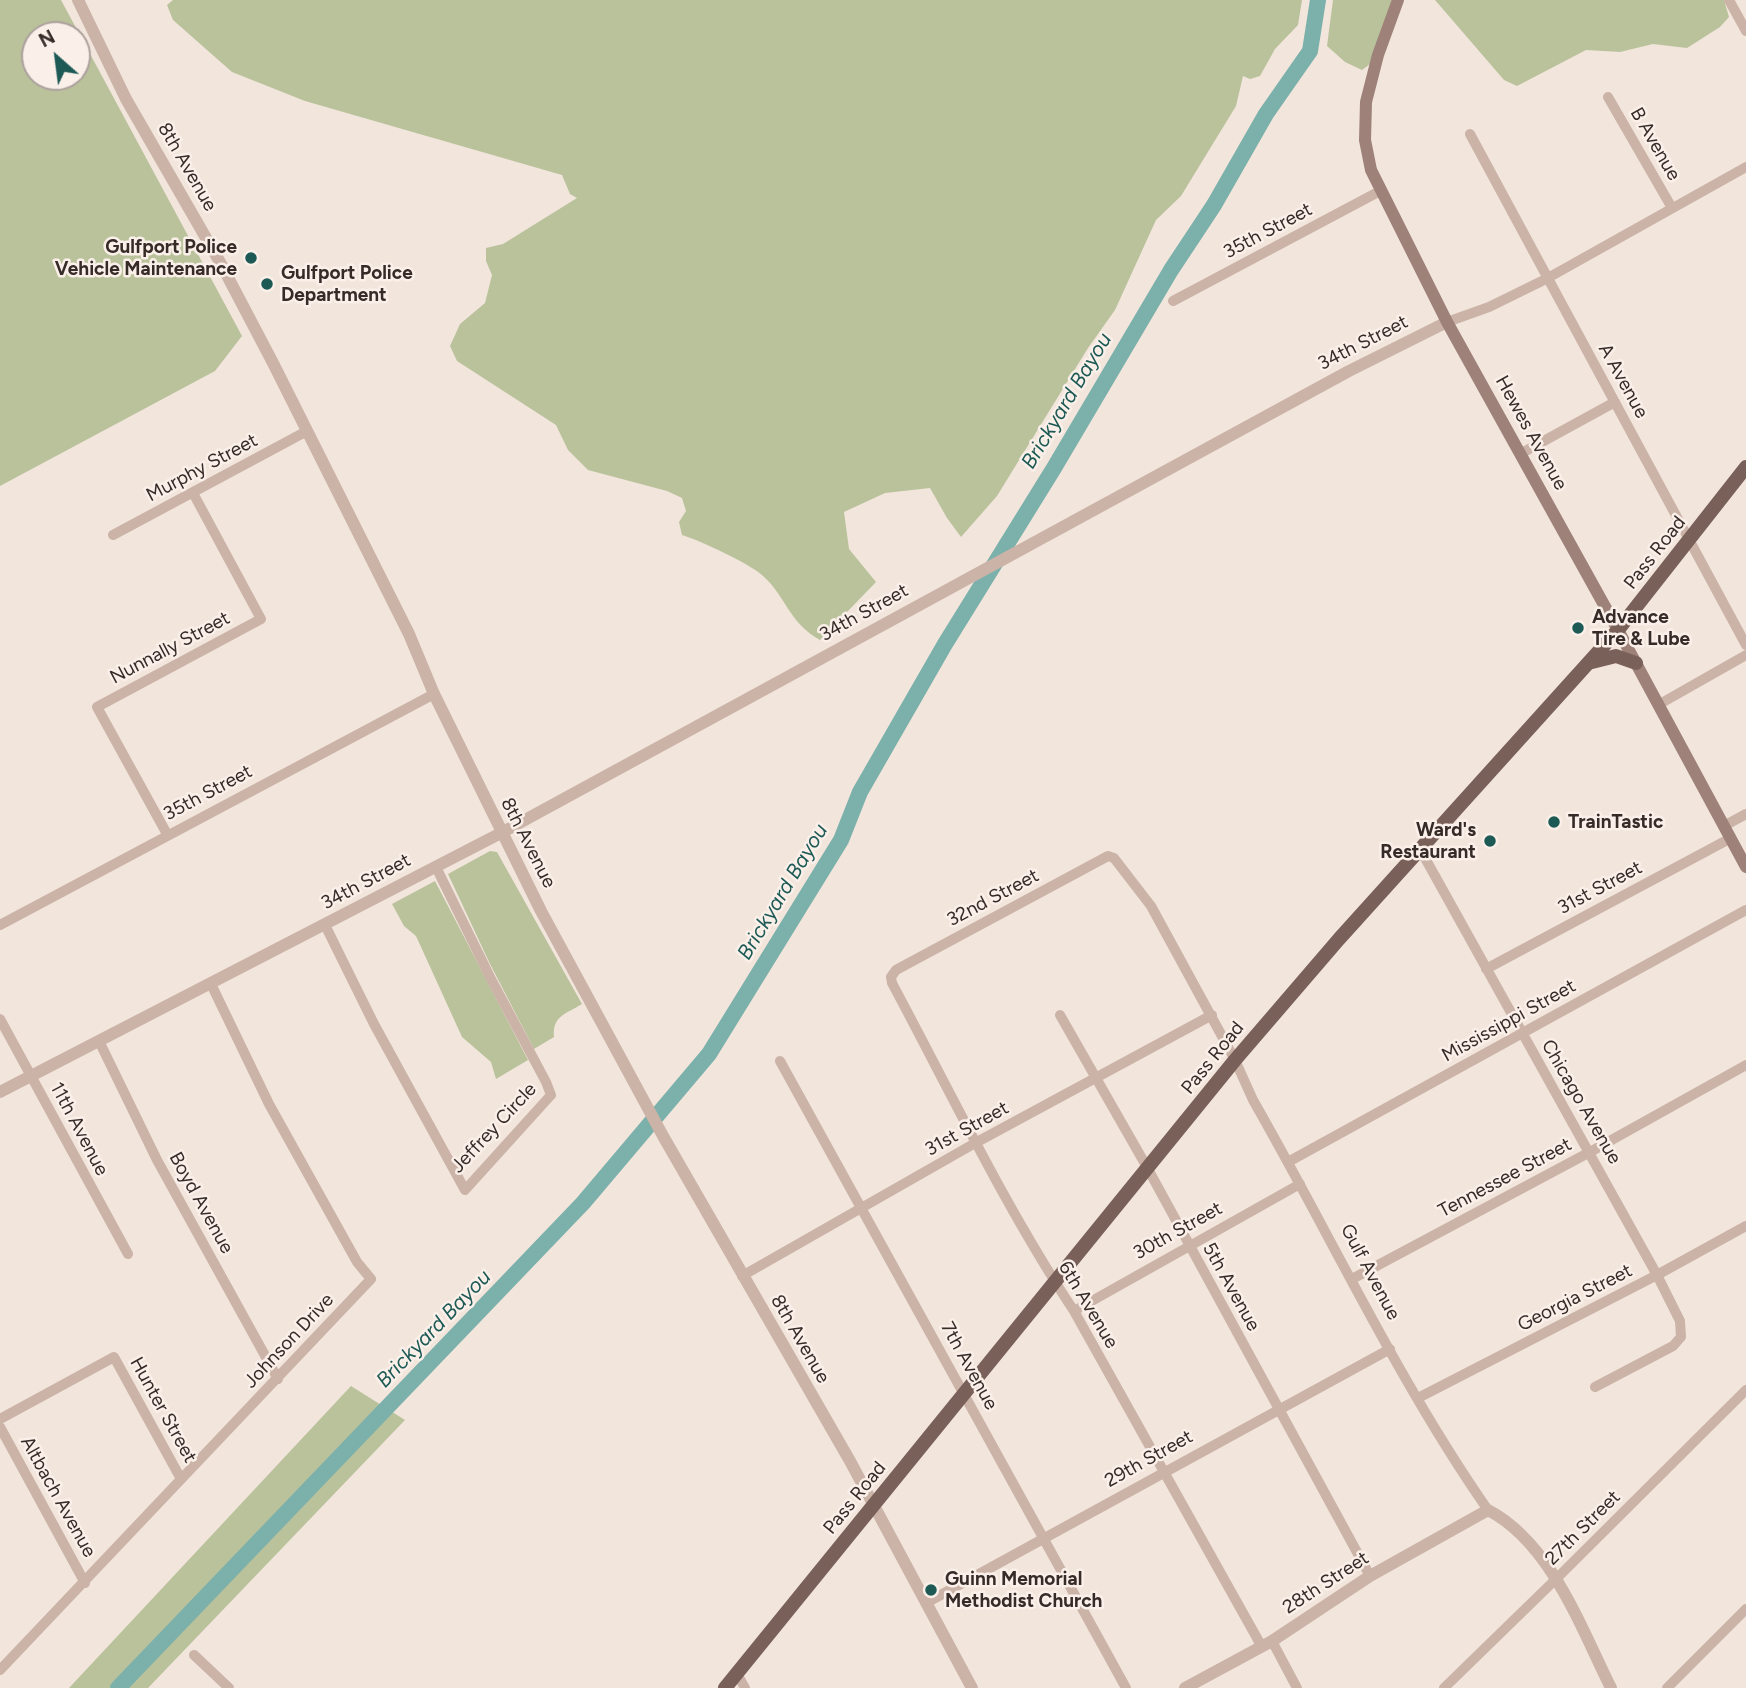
<!DOCTYPE html>
<html>
<head>
<meta charset="utf-8">
<style>
  body { margin:0 }
  #map { position:relative; width:1746px; height:1688px; overflow:hidden; background:#f2e5dc; font-family:Figtree,sans-serif }
  canvas { display:block }
  .north { position:absolute; left:21px; top:21px; width:70px; height:70px; box-sizing:border-box; background:#faf0e9; border:2px solid #aca19c; border-radius:50%; rotate:332deg; font-size:19px; font-weight:700; line-height:28px; text-align:center; color:#372b28 }
  .north::after { content:''; display:block; margin:auto; width:24px; height:32px; background:#1d5955; clip-path:polygon(50% 0,100% 100%,50% 72%,0 100%) }
</style>
</head>
<body>
<div id="map">
<canvas width="1746" height="1688"></canvas>
<div class="north">N</div>
</div>
<script>
const ctx = document.querySelector('canvas').getContext('2d');
ctx.lineJoin = 'round';
function fillPath(path, color) { ctx.fillStyle = color; ctx.fill(path, 'evenodd'); }
function trace(path, color, width, dash) { ctx.strokeStyle = color; ctx.lineWidth = width; ctx.lineCap = dash ? 'butt' : 'round'; ctx.setLineDash(dash || []); ctx.stroke(path); }
function label(font, color, halo, rows, align = 'center') {
  ctx.font = font + ' Figtree,sans-serif'; ctx.lineWidth = 5; ctx.setLineDash([]); ctx.textBaseline = 'middle'; ctx.strokeStyle = halo; ctx.fillStyle = color; for (const [text, x, y, turn = 0] of rows) {
    ctx.save(); ctx.translate(x, y); ctx.rotate((+turn || 0) * Math.PI / 180); ctx.textAlign = isNaN(turn) ? turn : align; if (halo) ctx.strokeText(text, 0, 0); ctx.fillText(text, 0, 0); ctx.restore();
  }
}
const green = new Path2D(`
  M0 0H61L242 336 215 371 0 486ZM35 35H77V77H35Z
  M173 0H1302L1298 25 1275 49 1260 76 1250 79 1243 76 1236 106 1181 196 1156 220 1115 310 1088 348 997 496 961 537 947 518 930 488 885 493 844 512 849 549 876 582 820 640C788 622 786 596 762 575 750 564 699 540 682 535L679 522 686 511 682 498 667 491 588 470 568 450 556 425 457 361 450 346 460 324 485 303 492 275 486 261V248L503 244 577 198 570 194 562 175 305 101 232 72 173 20 167 5Z
  M1333 0H1392L1370 64 1362 70 1345 62 1327 46Z
  M1435 0H1724L1729 17 1720 27 1687 48 1653 44 1620 52 1586 50 1517 86 1504 80Z
  M490 851 497 852 582 1004C566 1014 552 1016 554 1037L534 1049 490 964 448 874Z
  M435 881 528 1060 496 1079 491 1062 462 1037 416 936 404 926 392 904Z
  M351 1386 405 1420 148 1688H69Z`);
const river = new Path2D(`
  M118 1688 583 1203 709 1054 841 840 860 792 945 644 1054 468 1171 270 1214 205 1266 114 1310 51 1318 0`);
const minor = new Path2D(`
  M1729 0 1746 31
  M1608 97 1672 208
  M1470 134 1746 645
  M1173 301 1380 191
  M1447 322 1489 307 1546 279 1746 167
  M1520 454 1615 402
  M113 535 307 431
  M1658 705 1746 655
  M1724 826 1746 814
  M167 834 97 707 261 619 193 493
  M1420 849 1657 1275 1680 1321 1681 1337 1673 1346 1595 1387
  M0 925 434 694
  M325 925 374 1024 465 1190 551 1095 546 1082 490 977 436 867
  M1486 969 1731 838
  M1060 1015 1148 1169 1370 1576
  M0 1019 128 1254
  M99 1041 157 1160 278 1379
  M780 1061 1126 1688
  M1288 1162 1746 910
  M742 1276 977 1142 1212 1015
  M1352 1279 1590 1152 1746 1065
  M1074 1311 1300 1184
  M1418 1398 1657 1275 1746 1226
  M0 1419 114 1357 181 1479
  M0 1427 85 1583
  M926 1603 1390 1349
  M1272 1641 1297 1688
  M1262 1647 1074 1311C1005 1207 951 1093 892 983L891 977 896 970 1108 856 1114 858 1151 906 1235 1060 1253 1100C1331 1236 1398 1381 1488 1510
  M194 1655 229 1688
  M0 1670 371 1279 357 1262 269 1104 211 984
  M737 1674 745 1688
  M1444 1688 1556 1579 1746 1390
  M1667 1688 1746 1609`);
const tertiary = new Path2D(`
  M78 0 126 99 221 264 273 363 409 634 434 694 541 911 663 1136 850 1461 972 1688
  M0 1092 501 833 1349 371 1447 322
  M1185 1688 1272 1641 1370 1576 1488 1510C1551 1543 1581 1628 1611 1688`);
const secondary = new Path2D(`
  M1398 0 1378 55 1366 102 1365 140 1371 170 1447 322 1618 630 1746 867`);
const primary = new Path2D(`
  M1588 663 1616 656 1636 663
  M725 1688 1235 1060 1339 939 1618 630 1746 467`);
const markers = [
  [251,258,7,"#1d5955"],
  [267,284,7,"#1d5955"],
  [1578,628,7,"#1d5955"],
  [1554,822,7,"#1d5955"],
  [1490,841,7,"#1d5955"],
  [931,1590,7,"#1d5955"]
];
const streetNames = [
  ["B Avenue",1655,144,60],
  ["8th Avenue",187,167,60],
  ["35th Street",1268,231,-28],
  ["34th Street",1363,343,-27],
  ["A Avenue",1623,381,61],
  ["Hewes Avenue",1531,433,61],
  ["Murphy Street",202,468,-28],
  ["Pass Road",1655,553,-52],
  ["34th Street",864,613,-29],
  ["Nunnally Street",170,648,-28],
  ["35th Street",208,793,-28],
  ["8th Avenue",528,843,63],
  ["34th Street",366,882,-28],
  ["31st Street",1600,888,-28],
  ["32nd Street",993,898,-28],
  ["Mississippi Street",1509,1021,-29],
  ["Pass Road",1213,1058,-51],
  ["Chicago Avenue",1581,1102,60],
  ["Jeffrey Circle",494,1128,-47],
  ["11th Avenue",79,1129,62],
  ["31st Street",967,1129,-29],
  ["Tennessee Street",1505,1178,-28],
  ["Boyd Avenue",201,1203,61],
  ["30th Street",1178,1231,-29],
  ["Gulf Avenue",1370,1272,62],
  ["5th Avenue",1231,1287,61],
  ["Georgia Street",1575,1298,-27],
  ["6th Avenue",1088,1305,59],
  ["8th Avenue",800,1339,60],
  ["Johnson Drive",289,1341,-47],
  ["7th Avenue",969,1366,61],
  ["Hunter Street",163,1410,61],
  ["29th Street",1149,1459,-29],
  ["Altbach Avenue",58,1497,61],
  ["Pass Road",855,1498,-51],
  ["27th Street",1583,1528,-45],
  ["28th Street",1326,1583,-33]
];
const poiNames = [
  ["Gulfport Police",237,247,"right"],
  ["Vehicle Maintenance",237,269,"right"],
  ["Gulfport Police",281,273],
  ["Department",281,295],
  ["Advance",1592,617],
  ["Tire & Lube",1592,639],
  ["TrainTastic",1568,822],
  ["Ward's",1476,830,"right"],
  ["Restaurant",1476,852,"right"],
  ["Guinn Memorial",945,1579],
  ["Methodist Church",945,1601]
];
const waterNames = [
  ["Brickyard Bayou",1067,401,-59],
  ["Brickyard Bayou",783,892,-59],
  ["Brickyard Bayou",434,1329,-46]
];
fillPath(green, '#bac29c');
trace(river, '#7bb0ab', 16);
trace(minor, '#cbb3a8', 10);
trace(tertiary, '#cbb3a8', 12);
trace(secondary, '#9e8279', 12);
trace(primary, '#796059', 14);
for (const [x, y, r, color] of markers) { const dot = new Path2D(); dot.arc(x, y, r, 0, 2 * Math.PI); ctx.fillStyle = color; ctx.fill(dot); trace(dot, '#faf0e9', 2.5); }
label('19px', '#372b28', '#faf0e9', streetNames);
label('bold 19px', '#372b28', '#faf0e9', poiNames, 'left');
label('italic 21px', '#1d5955', '#faf0e9', waterNames);
</script>
</body>
</html>
